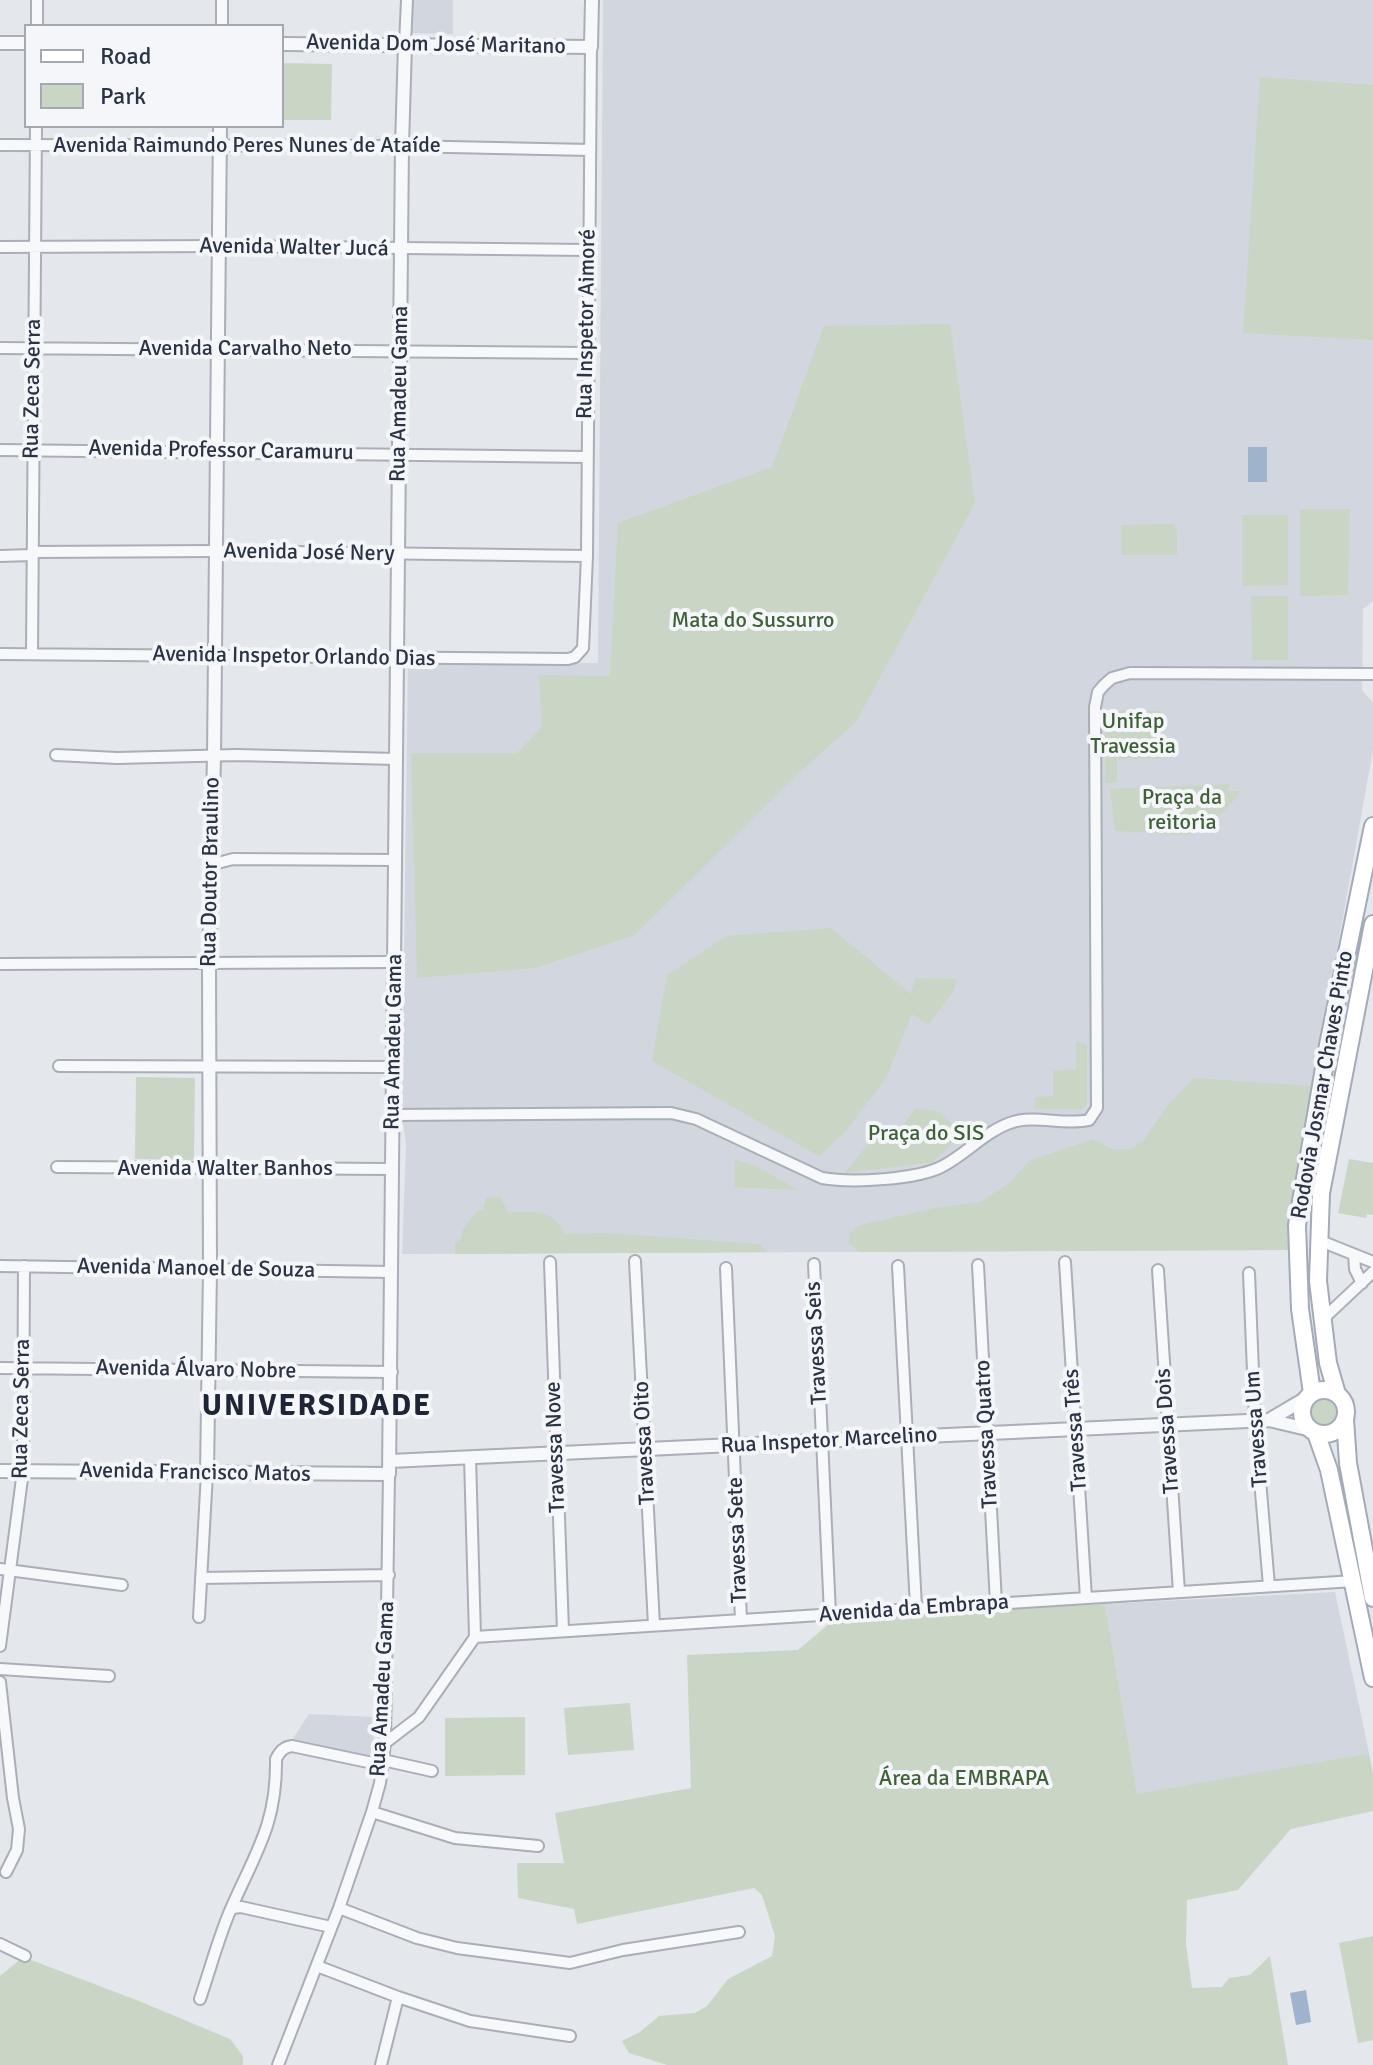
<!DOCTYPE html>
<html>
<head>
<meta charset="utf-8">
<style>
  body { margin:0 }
  #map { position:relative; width:1373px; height:2065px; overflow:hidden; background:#e4e7ec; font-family:Signika,sans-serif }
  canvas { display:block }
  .legend { position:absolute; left:24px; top:24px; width:260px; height:104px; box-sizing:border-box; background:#f4f6f9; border:2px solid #a4a8b1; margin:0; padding:10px 14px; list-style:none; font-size:24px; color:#2b3445 }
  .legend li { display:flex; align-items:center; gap:16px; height:40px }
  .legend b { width:40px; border:2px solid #a4a8b1 }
</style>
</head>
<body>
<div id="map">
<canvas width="1373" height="2065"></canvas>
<ul class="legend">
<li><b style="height:10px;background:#fff"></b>Road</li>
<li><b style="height:22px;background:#c9d6c5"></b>Park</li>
</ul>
</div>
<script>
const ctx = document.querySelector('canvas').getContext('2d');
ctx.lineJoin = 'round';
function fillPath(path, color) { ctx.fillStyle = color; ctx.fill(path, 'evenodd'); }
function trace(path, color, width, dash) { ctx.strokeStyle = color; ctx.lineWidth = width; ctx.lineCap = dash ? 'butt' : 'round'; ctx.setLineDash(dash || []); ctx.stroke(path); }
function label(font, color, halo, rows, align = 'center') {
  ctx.font = font + ' Signika,sans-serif'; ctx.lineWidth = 8; ctx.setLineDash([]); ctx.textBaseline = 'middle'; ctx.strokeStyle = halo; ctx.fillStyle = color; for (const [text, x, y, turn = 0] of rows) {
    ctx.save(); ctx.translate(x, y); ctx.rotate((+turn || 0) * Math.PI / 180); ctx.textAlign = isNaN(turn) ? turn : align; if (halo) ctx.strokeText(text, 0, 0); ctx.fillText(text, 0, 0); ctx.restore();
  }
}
const built = new Path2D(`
  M412 0H453V34L412 33Z
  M603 0H1373V601L1363 609 1362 690 1373 703V750L1297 1172 1289 1250 402 1254 406 1145 402 1115 408 665 598 663Z
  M1335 1592 1369 1753 1137 1795 1105 1604Z
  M309 1714 374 1717 373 1759 292 1740Z`);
const green = new Path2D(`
  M282 63 332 64 331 120H282Z
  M1260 77 1373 85V340L1243 333Z
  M950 324 975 503 856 722 800 772 635 935 535 968 417 978 411 753H517L542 727 539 675 610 676 618 523 772 467 824 326Z
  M1300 509H1350L1348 595 1300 596Z
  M1242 515H1288V585L1242 586Z
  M1174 524 1177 531V555H1122L1121 525Z
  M1251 596H1288V660H1252Z
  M1106 710 1161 711V759H1117V783H1105Z
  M1231 784 1227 791H1239V795L1209 826 1187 835 1115 831 1110 789Z
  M831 928 911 994 915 978 957 979 953 992 928 1025 912 1014 886 1078 845 1132 819 1156 652 1061 667 975 726 936Z
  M1076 1041 1087 1045V1105L1081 1109H1035V1097L1053 1096V1071L1076 1069Z
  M136 1077 195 1078 194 1160 135 1159Z
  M1194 1078 1312 1086 1297 1172 1289 1250 859 1252 849 1243 850 1234 857 1226 934 1208 980 1202 1008 1184 1030 1160 1093 1139 1112 1149H1130L1143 1141 1167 1106Z
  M916 1108 940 1112 962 1134 933 1162 845 1173 881 1128 902 1127Z
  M735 1159 758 1167 798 1190 734 1187Z
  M1349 1159 1373 1163V1215L1367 1214 1366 1218 1338 1213Z
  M500 1197 508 1212C535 1213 552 1207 565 1234L608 1233 760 1244 767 1252 455 1254V1243L461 1239 463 1229 478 1210H483L486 1198Z
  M1306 1412a18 18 0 1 1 36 0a18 18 0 1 1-36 0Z
  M1105 1604 1137 1794 1369 1753 1373 1774V1811L1291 1829 1238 1890 1187 1900 1186 1944 1192 1988 1222 1987 1229 1978 1250 1975 1270 1956 1288 2065H667L629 2053 622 2041 640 2032 659 2016 695 2013 707 2006 728 1979 772 1956 775 1936 762 1895 754 1888 577 1924 574 1909 518 1898 517 1863H564L555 1813 691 1788 687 1655 798 1650 837 1617Z
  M630 1703 634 1750 568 1755 564 1708Z
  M525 1717V1775L445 1776V1718Z
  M1373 1936V2040L1358 2043 1339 1943Z
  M23 1957 139 2001 230 2039 243 2056V2065H0V1976Z`);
const water = new Path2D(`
  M1248 447H1267V482H1248Z
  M1306 1990 1311 2022 1296 2025 1290 1993Z`);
const minor = new Path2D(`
  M37 26V0
  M222 26V0
  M405 44 407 0
  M0 145 402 146 590 150
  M0 247 220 246 588 250
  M0 348 587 353
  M0 450 586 457
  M32 552 215 551 587 556
  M0 556 32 555
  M32 653 36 126
  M0 654 568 659 575 657 583 648 587 556 591 47
  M56 755 117 758 237 755 397 759
  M210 865 233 859 395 860
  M0 964 395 962
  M59 1066 393 1067
  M393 1115 671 1113 696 1119 822 1178C851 1183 917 1180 943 1166 966 1154 985 1132 1010 1123 1035 1114 1063 1126 1089 1120L1097 1108 1095 707 1098 692 1104 685 1112 678 1130 673 1373 674
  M57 1167 393 1169
  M1318 1240 1373 1262
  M1354 1255 1355 1269 1362 1283
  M635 1261 654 1625
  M550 1262 563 1631
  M1065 1262 1086 1598
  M814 1264 830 1614
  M978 1265 996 1603
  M0 1266 392 1272
  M898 1266 916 1607
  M726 1268 741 1620
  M1158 1270 1179 1592
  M1249 1273 1255 1421 1269 1586
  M1324 1318 1373 1272
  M0 1368 392 1372
  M470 1457 475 1637
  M0 1569 122 1585
  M201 1578 389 1575
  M199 1617 207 1473
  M475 1637 1354 1581
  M0 1646 23 1471 24 1266
  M0 1669 109 1676
  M0 1682 13 1798 19 1829 17 1850 6 1872
  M385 1743 419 1717 475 1637
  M383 1760 432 1771
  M372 1812 455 1838 538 1846
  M339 1908 417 1938 457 1948 570 1963 623 1950 739 1932
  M230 1911 233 1908 241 1907 331 1927
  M0 1944 25 1956
  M317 1966 398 1997 470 2021 570 2036
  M200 1999C210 1970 218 1939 230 1911 255 1853 277 1825 276 1759 280 1751 284 1747 292 1746L382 1765
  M278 2065 339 1908 372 1812 380 1783 385 1743 389 1474
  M381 2065 398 1997`);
const tertiary = new Path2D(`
  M0 43H26
  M282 44 591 47 592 0
  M1269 1420 1308 1397
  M390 1461 1269 1420 1311 1430
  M0 1471 389 1474 402 146 405 44
  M207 1473 210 1269 209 963 214 757 220 126`);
const primary = new Path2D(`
  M1302 1412a22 22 0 1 1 44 0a22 22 0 1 1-44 0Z
  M1312 1393 1300 1309 1297 1225 1328 1045 1373 826
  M1337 1394 1328 1363 1318 1281 1321 1193 1373 924
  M1345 1419 1348 1463 1373 1598
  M1316 1433 1329 1470 1373 1678`);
const streetNames = [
  ["Avenida Dom José Maritano",436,45,1],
  ["Avenida Raimundo Peres Nunes de Ataíde",247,146],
  ["Avenida Walter Jucá",294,248,1],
  ["Rua Inspetor Aimoré",587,324,-89],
  ["Avenida Carvalho Neto",245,349],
  ["Rua Zeca Serra",33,389,-89],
  ["Rua Amadeu Gama",400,394,-89],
  ["Avenida Professor Caramuru",221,451,1],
  ["Avenida José Nery",309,553,1],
  ["Avenida Inspetor Orlando Dias",294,657,1],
  ["Rua Doutor Braulino",211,872,-89],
  ["Rua Amadeu Gama",394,1042,-89],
  ["Rodovia Josmar Chaves Pinto",1323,1085,-80],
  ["Avenida Walter Banhos",225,1169],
  ["Avenida Manoel de Souza",196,1269,1],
  ["Travessa Seis",817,1343,-93],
  ["Avenida Álvaro Nobre",196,1370,1],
  ["Rua Zeca Serra",22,1409,-89],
  ["Travessa Um",1257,1429,-94],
  ["Travessa Três",1076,1430,-94],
  ["Travessa Dois",1168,1431,-94],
  ["Travessa Quatro",987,1434,-93],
  ["Rua Inspetor Marcelino",829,1441,-3],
  ["Travessa Oito",645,1443,-93],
  ["Travessa Nove",556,1447,-92],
  ["Avenida Francisco Matos",195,1473,1],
  ["Travessa Sete",738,1540,-92],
  ["Avenida da Embrapa",914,1609,-4],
  ["Rua Amadeu Gama",383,1689,-87]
];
const parkNames = [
  ["Mata do Sussurro",753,621],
  ["Unifap",1133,722],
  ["Travessia",1133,747],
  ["Praça da",1182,798],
  ["reitoria",1182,823],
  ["Praça do SIS",926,1134],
  ["Área da EMBRAPA",964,1779]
];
const districtNames = [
  ["UNIVERSIDADE",317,1407]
];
fillPath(built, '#d2d6de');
fillPath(green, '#c9d6c5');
fillPath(water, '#9fb4cc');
trace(minor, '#a9aeb7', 14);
trace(tertiary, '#a9aeb7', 16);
trace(primary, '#a3abb8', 20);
trace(minor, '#f7f8fa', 10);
trace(tertiary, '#f7f8fa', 12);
trace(primary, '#fff', 16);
label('22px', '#2b3445', '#f4f6f9', streetNames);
label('22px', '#3f6138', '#f4f6f9', parkNames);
ctx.letterSpacing = '2px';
label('bold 30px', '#1d2536', '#f4f6f9', districtNames);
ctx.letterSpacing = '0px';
</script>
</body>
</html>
